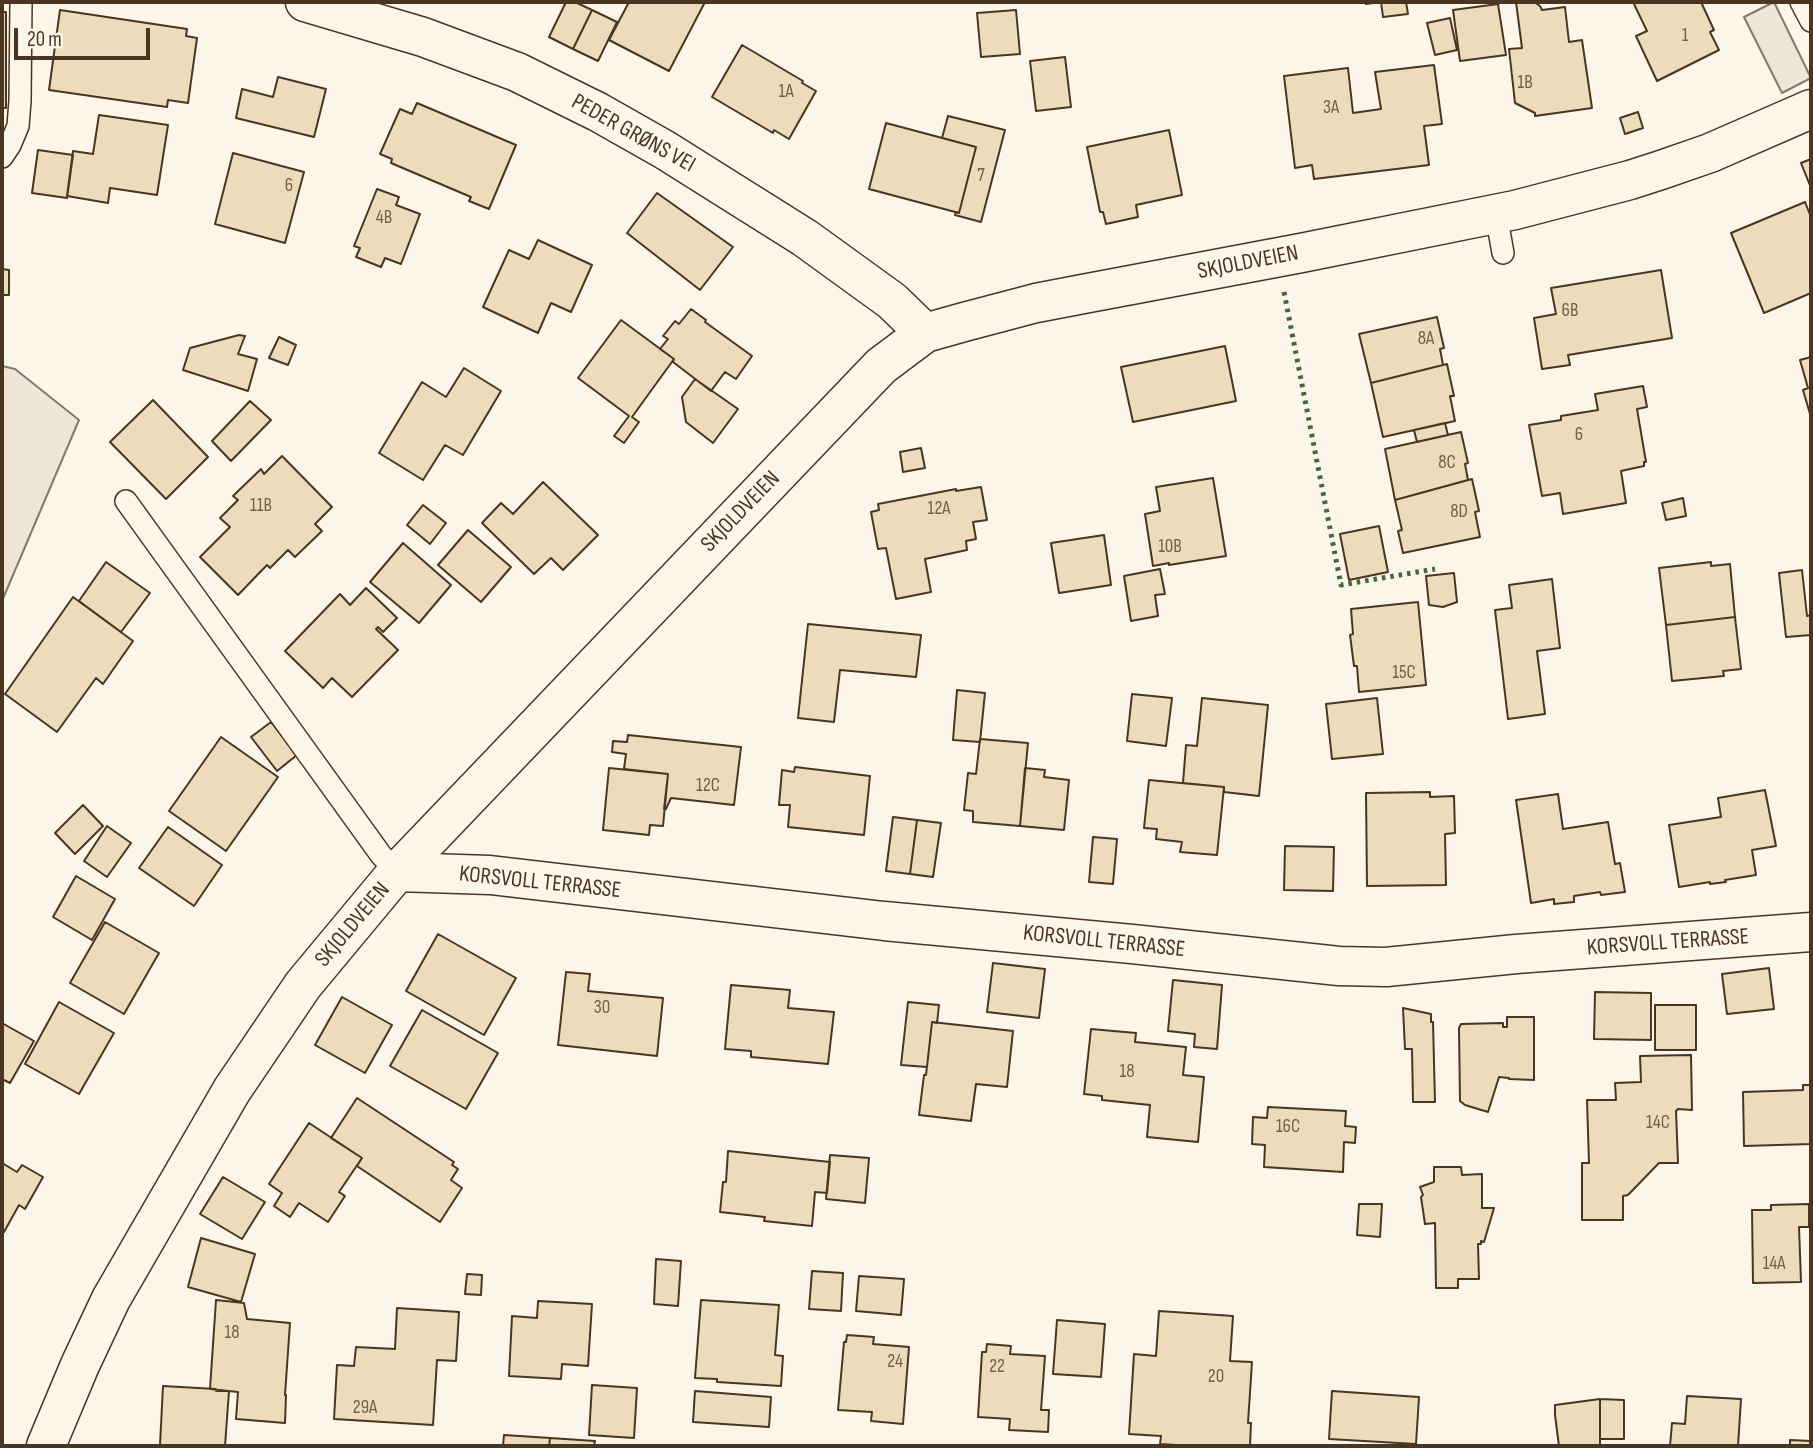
<!DOCTYPE html>
<html>
<head>
<meta charset="utf-8">
<style>
  body { margin:0 }
  #map { position:relative; width:1813px; height:1448px; overflow:hidden; background:#fbf6e9; font-family:"Sofia Sans Condensed",sans-serif }
  canvas { display:block }
  .frame { position:absolute; inset:0; border:4px solid #4a3520; pointer-events:none }
  .scale { position:absolute; left:14px; top:28px; width:136px; height:32px; box-sizing:border-box; border:4px solid #4a3520; border-top:0; padding-left:9px; font-size:21px; line-height:24px; white-space:nowrap; color:#4a3520; -webkit-text-stroke:5px #fbf6e9; paint-order:stroke }
</style>
</head>
<body>
<div id="map">
<canvas width="1813" height="1448"></canvas>
<div class="frame"></div>
<div class="scale">20 m</div>
</div>
<script>
const ctx = document.querySelector('canvas').getContext('2d');
ctx.lineJoin = 'round';
function fillPath(path, color) { ctx.fillStyle = color; ctx.fill(path, 'evenodd'); }
function trace(path, color, width, dash) { ctx.strokeStyle = color; ctx.lineWidth = width; ctx.lineCap = dash ? 'butt' : 'round'; ctx.setLineDash(dash || []); ctx.stroke(path); }
function label(font, color, halo, rows, align = 'center') {
  ctx.font = font + ' "Sofia Sans Condensed",sans-serif'; ctx.lineWidth = 5; ctx.setLineDash([]); ctx.textBaseline = 'middle'; ctx.strokeStyle = halo; ctx.fillStyle = color; for (const [text, x, y, turn = 0] of rows) {
    ctx.save(); ctx.translate(x, y); ctx.rotate((+turn || 0) * Math.PI / 180); ctx.textAlign = isNaN(turn) ? turn : align; if (halo) ctx.strokeText(text, 0, 0); ctx.fillText(text, 0, 0); ctx.restore();
  }
}
const green = new Path2D(`
  M2 366 15 369 79 420 2 601Z`);
const parking = new Path2D(`
  M1774 2 1811 78 1782 93 1744 17Z`);
const building = new Path2D(`
  M566 2H575L592 10 573 49 549 37Z
  M629 2H705L669 71 609 40Z
  M1366 2H1406L1408 14 1383 17 1381 2 1366 4Z
  M1516 2H1534L1540 6 1542 10 1565 7 1569 42 1582 40 1592 108 1535 116V113L1515 103 1509 49 1522 48Z
  M1633 2H1701L1714 30 1710 32 1719 50 1657 81 1636 36 1647 31Z
  M1498 4 1506 55 1460 61 1453 10Z
  M60 10 187 29 186 36 197 38 188 103 168 100 167 107 49 90Z
  M592 10 617 22 598 61 573 49Z
  M1016 10 1020 54 981 57 977 13Z
  M2 12H6V108H2Z
  M1450 18 1457 50 1435 55 1427 23Z
  M742 45 803 81 802 83 816 91 789 139 774 130 773 133 712 97Z
  M1065 57 1071 107 1036 111 1030 61Z
  M1434 65 1442 124 1424 126 1429 165 1314 179 1312 165 1295 168 1284 76 1348 68 1353 113 1381 109 1375 72Z
  M278 77 326 89 314 137 236 118 242 89 273 97Z
  M417 103 516 145 489 209 469 201 471 197 391 163 392 159 380 154 400 109 412 114Z
  M1638 112 1643 128 1625 134 1620 118Z
  M99 115 168 125 157 195 110 188 108 203 67 196 73 151 93 154Z
  M948 116 1005 130 981 222 955 215 956 212 959 213 976 147 942 138Z
  M886 123 976 147 959 213 869 189Z
  M1169 130 1182 195 1136 205 1138 217 1106 224 1103 212H1100L1087 147Z
  M38 150 73 155 67 198 32 193Z
  M233 153 304 172 285 243 215 224Z
  M1811 159V188L1801 163Z
  M377 189 399 197 396 205 420 214 401 264 385 258 381 267 356 257 360 248 354 246Z
  M657 193 733 247 700 290 627 233Z
  M1805 202 1811 217V293L1764 313 1731 233Z
  M538 240 592 265 571 312 551 303 538 333 483 307 509 250 529 259Z
  M2 269 9 270V295H2Z
  M1661 270 1672 338 1568 355 1570 365 1542 369 1534 318 1556 314 1551 288Z
  M691 309 706 320 705 322 752 356 736 379 725 372 711 391 673 362 674 359 660 349 668 339 663 336 675 321 679 324Z
  M1437 317 1444 348 1440 349 1443 365 1371 383 1359 334Z
  M621 320 674 359 632 417 639 422 624 443 614 436 629 416 578 378Z
  M239 335 245 336 238 354 257 359 248 391 183 370 190 348Z
  M279 337 296 345 288 365 269 358Z
  M1225 346 1236 401 1133 422 1121 367Z
  M1811 357V414H1810L1803 390 1808 388 1800 360Z
  M1447 364 1454 396H1450L1455 421 1383 437 1371 383Z
  M464 368 501 391 463 455 445 445 423 480 379 453 422 382 446 397Z
  M695 379 738 409 713 443 686 422 682 397Z
  M1643 386 1647 407 1637 409 1646 462H1644V466L1621 471 1626 503 1563 514 1560 493 1542 496 1529 425 1561 420V416L1598 410 1595 394Z
  M153 400 208 457 166 499 110 442Z
  M250 401 271 420 231 461 212 441Z
  M1445 423 1448 435 1417 442 1414 430Z
  M1461 432 1468 463 1465 464 1468 480 1395 500 1385 449Z
  M921 448 925 468 903 472 900 452Z
  M282 456 332 507 315 524 322 531 295 557 288 550 270 568 267 565 238 595 200 557 230 527 220 518 238 500 233 496 261 469 264 474Z
  M1213 478 1226 556 1169 565V563L1153 566 1145 514 1160 511 1156 487Z
  M1472 479 1479 511 1475 512 1480 537 1403 553 1398 531 1402 530 1395 500Z
  M543 482 598 535 563 570 551 558 534 574 482 523 501 503 513 514Z
  M981 487 987 520 973 522 976 539 966 541 967 550 925 559 931 592 896 599 886 548 878 549 871 512 879 510 878 504 956 489V491Z
  M1683 498 1686 516 1666 520 1662 503Z
  M423 505 446 523 430 544 407 525Z
  M1379 526 1388 572 1349 580 1340 534Z
  M468 530 511 567 481 602 438 565Z
  M1104 535 1111 585 1059 593 1051 543Z
  M403 543 451 585 419 623 370 582Z
  M106 562 150 593 121 632 79 601Z
  M1711 562V566L1730 564 1735 617 1666 625 1659 568Z
  M1160 569 1165 594 1155 595 1158 616 1131 621 1124 576Z
  M1802 570 1807 616 1811 615V635L1786 637 1779 573Z
  M1454 573 1457 602 1443 607 1429 605 1426 576Z
  M1552 579 1560 648 1537 651 1545 714 1508 719 1495 610 1512 608 1509 585Z
  M366 588 397 618 383 632 378 627 376 629 398 650 352 697 332 678 323 688 285 651 340 594 350 605Z
  M73 597 133 641 103 684 96 678 57 732 5 694Z
  M1418 602 1426 685 1359 692 1357 666H1354L1350 635 1353 634 1351 609Z
  M1735 617 1741 669 1723 671 1724 676 1672 681 1666 625Z
  M808 624 921 635 916 677 840 670 834 722 798 718Z
  M957 690 985 693 980 742 953 740Z
  M1132 694 1172 698 1166 746 1127 741Z
  M1202 698 1268 705 1259 796 1224 792V787L1183 783 1186 745 1197 746Z
  M1377 698 1383 754 1332 759 1326 704Z
  M271 722 297 755 277 771 251 737Z
  M628 735 741 747 734 805 671 798 666 809H664L668 774 624 769 626 754 612 752 613 741 627 742Z
  M221 737 278 777 226 851 169 811Z
  M980 739 1028 743 1020 826 973 822V811L964 810 968 773 976 774Z
  M795 767 870 776 864 835 788 827 790 805H779L782 770 794 772Z
  M609 768 668 774 663 826 650 825 649 835 603 830Z
  M1025 768 1045 770 1044 777 1069 780 1064 830 1020 826Z
  M1149 780 1224 787 1217 855 1180 852 1182 842 1156 839 1157 829 1144 828Z
  M1765 790 1776 846 1752 850 1756 875 1725 880 1726 882 1710 884V882L1679 887 1669 825 1721 817 1718 798Z
  M1430 792V797L1454 796 1455 833 1445 834 1446 885 1367 886 1366 793Z
  M1558 794 1563 829 1608 822 1615 864 1620 863 1625 892 1601 895 1600 892 1574 896V902L1554 904V899L1531 903 1516 800Z
  M83 805 103 826 75 854 55 833Z
  M893 817 917 820 910 874 886 871Z
  M917 820 941 823 933 877 910 874Z
  M107 826 131 843 107 877 84 861Z
  M168 827 222 865 194 906 139 868Z
  M1093 837 1117 839 1113 884 1089 882Z
  M1285 846 1334 847 1333 891 1284 890Z
  M76 876 115 899 92 940 53 917Z
  M105 922 159 953 124 1014 70 983Z
  M438 934 516 978 484 1035 406 991Z
  M993 963 1045 969 1039 1018 987 1012Z
  M1769 968 1774 1009 1727 1014 1722 974Z
  M566 972 590 974 588 991 663 998 657 1056 558 1045Z
  M1173 980 1222 985 1217 1049 1194 1047 1195 1034 1168 1031Z
  M731 985 790 990 788 1008 834 1012 828 1064 751 1057V1051L725 1049Z
  M1595 992 1651 993V1040L1594 1039Z
  M342 997 392 1025 365 1073 315 1045Z
  M59 1002 114 1033 79 1094 25 1064Z
  M908 1002 939 1005 937 1023 932 1022 927 1067 901 1065Z
  M1655 1005H1696V1050H1655Z
  M1403 1008 1431 1014V1022H1433L1435 1102H1413L1412 1049H1405Z
  M422 1010 498 1053 466 1109 390 1066Z
  M1507 1017H1534V1080L1509 1079V1078L1499 1077 1488 1112 1465 1105 1460 1101 1459 1028 1461 1024 1503 1023V1027H1507Z
  M932 1022 1013 1031 1007 1087 976 1084 971 1121 919 1115 924 1075H926Z
  M2 1023 34 1041 10 1083 2 1079Z
  M1091 1029 1136 1033 1135 1042 1186 1047 1183 1075 1204 1077 1198 1142 1147 1137 1150 1105 1102 1100V1096L1084 1094Z
  M1691 1055 1692 1110 1678 1109 1676 1111 1678 1163H1659L1628 1195 1623 1196V1220H1582V1163H1589L1587 1100H1616L1615 1083 1641 1082 1640 1056Z
  M1803 1085H1811V1144L1744 1146 1743 1092 1803 1090Z
  M357 1098 454 1162 452 1165 458 1169 451 1180 462 1188 440 1222 357 1166 362 1158 331 1138Z
  M1268 1107 1346 1111 1345 1126 1356 1127 1355 1143 1344 1142 1343 1172 1264 1167 1265 1145 1252 1144 1253 1117 1267 1118Z
  M309 1123 362 1158 339 1192 345 1196 328 1222 299 1203 290 1217 274 1206 282 1193 269 1184Z
  M728 1151 830 1162 827 1193 815 1192 812 1226 764 1221 765 1217 720 1212 723 1182H726Z
  M830 1155 869 1158 865 1203 826 1199Z
  M2 1163 17 1172 22 1165 43 1177 25 1209 19 1205 4 1232 2 1231Z
  M1434 1167H1461L1462 1175 1482 1174V1208H1494L1484 1242 1481 1241V1244H1478L1479 1279H1458V1288H1436L1435 1223 1425 1224 1421 1197 1423 1195 1420 1187 1434 1182Z
  M223 1177 265 1202 242 1239 200 1214Z
  M1359 1204H1382L1380 1237 1357 1235Z
  M1809 1204V1227H1799L1801 1282 1753 1283 1752 1210H1771V1205Z
  M201 1238 255 1254 241 1302 188 1287Z
  M656 1259 681 1261 678 1306 654 1304Z
  M812 1271 843 1273 841 1311 809 1309Z
  M467 1274 482 1275 481 1295 465 1294Z
  M859 1276 904 1279 901 1315 856 1311Z
  M216 1300 244 1303 247 1319 290 1323 285 1395H286L285 1423 236 1419 238 1392 210 1389Z
  M701 1300 779 1305 775 1355 783 1356 781 1386 717 1382V1379L695 1378Z
  M538 1301 592 1304 588 1366 562 1364 561 1379 509 1376 512 1316 537 1318Z
  M397 1308 459 1312 456 1361 437 1360 433 1425 334 1419 337 1365 354 1366 356 1347 395 1349Z
  M1159 1311 1233 1316 1230 1361 1252 1362 1248 1423H1251L1250 1446H1192L1160 1444 1161 1436 1129 1434 1134 1354 1156 1356Z
  M1057 1320 1105 1324 1101 1377 1053 1374Z
  M847 1335 874 1337 873 1344 909 1347 903 1424 871 1421 872 1412 838 1410 844 1342H846Z
  M987 1344 1011 1346 1010 1354 1045 1356 1041 1410H1049L1048 1432 1009 1430 1010 1419 978 1417 982 1352H986Z
  M592 1385 637 1388 634 1438 589 1435Z
  M163 1386 216 1389V1391H229L225 1446H146V1445H160Z
  M695 1391 771 1397 769 1427 693 1422Z
  M1332 1391 1419 1397 1416 1444 1329 1439Z
  M1687 1396 1741 1399 1738 1446H1670L1672 1423 1685 1424Z
  M1600 1399 1624 1400V1439H1600Z
  M1600 1399V1446H1559L1555 1415V1405Z
  M504 1435 550 1438 549 1446H503Z
  M550 1438 595 1441 594 1446H549Z
  M1790 1440 1811 1441V1446H1790Z`);
const service = new Path2D(`
  M1801 2 1811 21
  M2 157 10 145 18 126 20 101 21 2
  M1496 214 1503 253
  M126 501 381 855 397 872`);
const minor = new Path2D(`
  M305 2 423 37 517 72 598 112 665 150 805 238 892 301 925 333
  M397 872 490 875 884 921 1132 944 1339 966 1386 967 1516 954 1811 932
  M46 1446 80 1365 111 1299 232 1090 303 985 397 872 881 366 925 333 964 322 1036 303 1083 294 1301 253 1515 210 1630 180 1661 170 1710 153 1811 109`);
const hedge = new Path2D(`
  M1284 292 1341 585 1435 569`);
const numberNames = [
  ["1",1685,36],
  ["1B",1525,83],
  ["1A",786,92],
  ["3A",1331,108],
  ["7",981,176],
  ["6",289,186],
  ["4B",384,218],
  ["6B",1570,311],
  ["8A",1426,339],
  ["6",1579,435],
  ["8C",1447,463],
  ["11B",261,506],
  ["12A",939,509],
  ["8D",1459,512],
  ["10B",1170,547],
  ["15C",1404,673],
  ["12C",708,786],
  ["30",602,1008],
  ["18",1127,1072],
  ["14C",1658,1123],
  ["16C",1288,1127],
  ["14A",1774,1264],
  ["18",232,1333],
  ["24",895,1362],
  ["22",997,1367],
  ["20",1216,1377],
  ["29A",365,1408]
];
const streetNames = [
  ["PEDER GRØNS VEI",633,134,29],
  ["SKJOLDVEIEN",1248,263,-11],
  ["SKJOLDVEIEN",741,512,-46],
  ["KORSVOLL TERRASSE",540,883,6],
  ["SKJOLDVEIEN",353,925,-50],
  ["KORSVOLL TERRASSE",1104,942,6],
  ["KORSVOLL TERRASSE",1668,943,-4]
];
fillPath(green, '#ede6d9');
trace(green, '#887966', 2);
fillPath(parking, '#ede7d9');
trace(parking, '#887966', 2);
fillPath(building, '#ecdcbc');
trace(building, '#4a3520', 2);
trace(service, '#4a3520', 24);
trace(minor, '#4a3520', 41);
trace(service, '#fbf6e9', 21);
trace(minor, '#fbf6e9', 38);
trace(hedge, '#436837', 5, [3.5, 5]);
label('19px', '#725f47', null, numberNames);
label('23px', '#4a3520', '#fbf6e9', streetNames);
</script>
</body>
</html>
